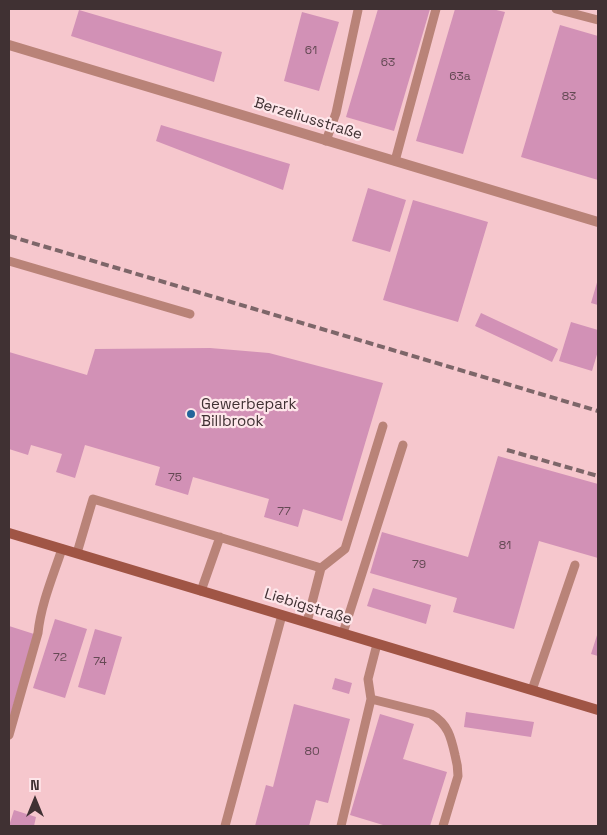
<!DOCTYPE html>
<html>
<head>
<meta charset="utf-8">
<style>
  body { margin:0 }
  #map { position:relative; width:607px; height:835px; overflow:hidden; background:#fcd5da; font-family:"Space Grotesk",sans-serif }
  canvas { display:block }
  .frame { position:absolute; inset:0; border:10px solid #403133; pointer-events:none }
  .north { position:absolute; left:10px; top:775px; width:50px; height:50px; -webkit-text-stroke:4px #fee6ea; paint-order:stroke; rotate:0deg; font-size:14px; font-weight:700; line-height:20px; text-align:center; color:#403133 }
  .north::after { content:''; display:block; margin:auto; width:18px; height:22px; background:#403133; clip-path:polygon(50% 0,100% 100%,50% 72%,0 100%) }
</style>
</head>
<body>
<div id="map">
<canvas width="607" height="835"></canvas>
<div class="frame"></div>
<div class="north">N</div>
</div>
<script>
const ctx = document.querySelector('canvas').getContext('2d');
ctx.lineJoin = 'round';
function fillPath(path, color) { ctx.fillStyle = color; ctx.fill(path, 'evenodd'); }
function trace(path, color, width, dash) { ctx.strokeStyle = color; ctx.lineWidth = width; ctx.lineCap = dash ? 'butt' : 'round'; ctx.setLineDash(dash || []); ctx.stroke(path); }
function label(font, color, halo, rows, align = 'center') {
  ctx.font = font + ' "Space Grotesk",sans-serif'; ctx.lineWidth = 4.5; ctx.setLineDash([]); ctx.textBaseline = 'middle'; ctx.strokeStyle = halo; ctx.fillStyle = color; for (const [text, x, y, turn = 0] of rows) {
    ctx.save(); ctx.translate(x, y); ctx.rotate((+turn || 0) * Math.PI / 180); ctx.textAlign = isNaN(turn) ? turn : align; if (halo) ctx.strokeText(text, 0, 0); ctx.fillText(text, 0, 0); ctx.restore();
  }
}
const built = new Path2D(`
  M9 9H598V826H9Z`);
const building = new Path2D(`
  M378 9H430L394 131 346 117Z
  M455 9H492L505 12 463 154 416 141Z
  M79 10 222 52 214 82 71 36Z
  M302 12 339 22 319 91 284 81Z
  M560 25 598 36V180L521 157Z
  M161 125 290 164 283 190 156 141Z
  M368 188 406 200 390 252 352 241Z
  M413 200 488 222 458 322 383 300Z
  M598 279V305L591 303Z
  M481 313 558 349 552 362 475 326Z
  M571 322 598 330V351L592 371 559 361Z
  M210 348 269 353 383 383 342 521 303 509 298 527 264 517 269 499 193 477 188 495 155 485 160 467 85 445 75 478 56 472 62 454 31 445 28 455 9 449V352L87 375 95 349Z
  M498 456 598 484V558L539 541 514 629 453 612 457 598 370 573 382 532 468 557Z
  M373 588 431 605 426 624 367 606Z
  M55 619 87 629 65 698 33 688Z
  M9 626 34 634 9 720Z
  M95 629 122 637 105 695 78 687Z
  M598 632V656L591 654Z
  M335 678 352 683 349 694 332 689Z
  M294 704 350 719 328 803 316 800 309 826H255L266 785 273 787Z
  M466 712 534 722 531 737 464 727Z
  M380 714 414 724 403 759 447 772 430 826H383V825L350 815Z
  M14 810 36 817 34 826H9Z`);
const lane = new Path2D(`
  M556 9 598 20
  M326 141 336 113 358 10
  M395 161 436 9
  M9 261 190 314
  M77 553 93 499 321 568
  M201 591 220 537
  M307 622 321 568 345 549 383 426
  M343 633 403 445
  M532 690 575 565
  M371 699 431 714C448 724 451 737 455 755 457 762 458 769 458 776L443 826
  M9 735 38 633C41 604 53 576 62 549
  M225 826 282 615
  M341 826 371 699 368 679 377 644`);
const street = new Path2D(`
  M9 45 598 222`);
const secondary = new Path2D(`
  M9 533 598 710`);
const rail = new Path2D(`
  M9 236 598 411
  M507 450 598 476`);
const markers = [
  [191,414,5,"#23659a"]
];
const numberNames = [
  ["61",311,51],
  ["63",388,63],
  ["63a",460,77],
  ["83",569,97],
  ["75",175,478],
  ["77",284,512],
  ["81",505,546],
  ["79",419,565],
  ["72",60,658],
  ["74",100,662],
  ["80",312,752]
];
const streetNames = [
  ["Berzeliusstraße",308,119,17],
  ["Liebigstraße",308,607,17]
];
const poiNames = [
  ["Gewerbepark",201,405],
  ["Billbrook",201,422]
];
fillPath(built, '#f6c7cd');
fillPath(building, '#d291b6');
trace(lane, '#b98378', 9);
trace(street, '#b98378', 10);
trace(secondary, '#a05545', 10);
trace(rail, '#7d6669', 4, [8, 4]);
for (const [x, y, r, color] of markers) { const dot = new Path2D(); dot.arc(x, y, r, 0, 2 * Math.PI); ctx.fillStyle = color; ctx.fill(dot); trace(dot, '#fee6ea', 2); }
label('12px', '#644954', null, numberNames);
label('15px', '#403133', '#fee6ea', streetNames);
label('15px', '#403133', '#fee6ea', poiNames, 'left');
</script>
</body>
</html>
